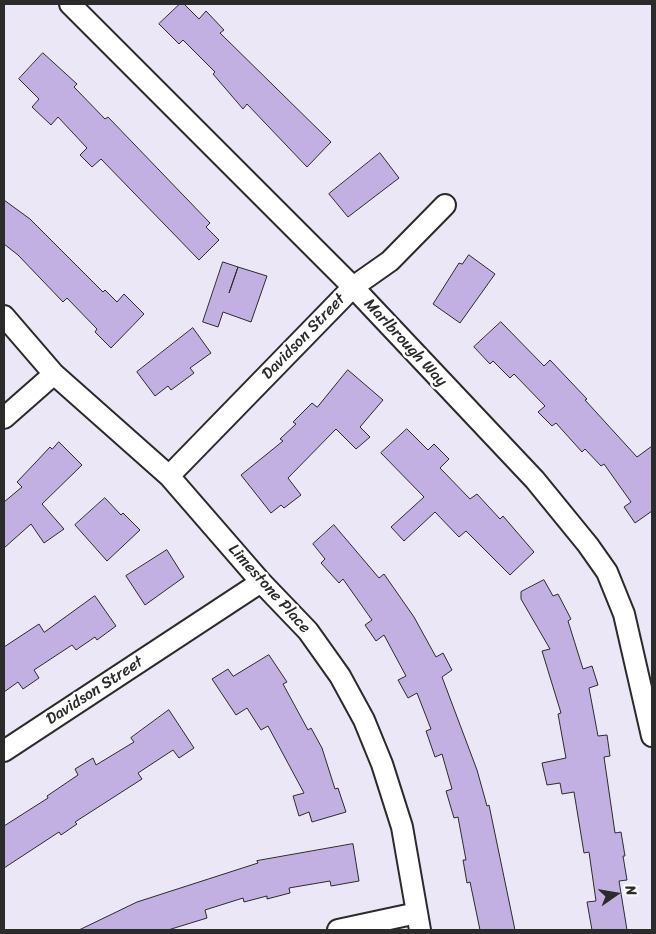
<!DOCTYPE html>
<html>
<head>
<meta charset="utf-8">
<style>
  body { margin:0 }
  #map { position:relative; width:656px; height:934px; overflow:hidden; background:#ece7f6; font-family:Sriracha,sans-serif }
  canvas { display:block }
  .frame { position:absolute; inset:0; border:5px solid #2b2b2b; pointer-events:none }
  .north { position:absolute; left:591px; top:869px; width:50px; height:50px; -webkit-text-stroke:4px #fff; paint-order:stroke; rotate:77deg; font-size:14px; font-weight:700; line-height:20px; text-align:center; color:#2b2b2b }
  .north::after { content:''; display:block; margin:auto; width:18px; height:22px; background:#2b2b2b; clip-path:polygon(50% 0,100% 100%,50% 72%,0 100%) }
</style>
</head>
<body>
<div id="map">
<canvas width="656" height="934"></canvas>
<div class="frame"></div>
<div class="north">N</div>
</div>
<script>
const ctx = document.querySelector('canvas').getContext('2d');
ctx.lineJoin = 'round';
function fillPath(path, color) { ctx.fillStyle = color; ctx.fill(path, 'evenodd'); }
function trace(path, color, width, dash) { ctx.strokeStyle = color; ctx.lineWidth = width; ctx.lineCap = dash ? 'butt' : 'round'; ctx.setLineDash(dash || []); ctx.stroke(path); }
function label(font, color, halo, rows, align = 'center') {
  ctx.font = font + ' Sriracha,sans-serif'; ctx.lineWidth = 5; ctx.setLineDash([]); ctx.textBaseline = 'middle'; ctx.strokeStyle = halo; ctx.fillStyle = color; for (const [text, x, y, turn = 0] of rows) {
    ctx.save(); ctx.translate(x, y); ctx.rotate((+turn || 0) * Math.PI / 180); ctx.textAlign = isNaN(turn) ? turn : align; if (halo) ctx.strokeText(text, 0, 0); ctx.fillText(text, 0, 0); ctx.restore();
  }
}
const building = new Path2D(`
  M180 4H184L199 19 206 11 224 30 220 33 331 142 307 167 247 104 243 109 213 74 215 72 183 40 179 44 159 24Z
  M43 53 77 84 74 87 105 119 108 117 210 223 206 227 219 240 199 260 101 159 92 167 80 155 87 148 58 117 51 125 32 107 39 99 19 79Z
  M380 153 399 178 348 217 329 194Z
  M4 200 30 219 103 292 105 290 117 302 124 294 144 314 111 348 95 332 97 329 67 298 63 302 18 255 4 244Z
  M469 255 495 274 460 323 433 304 459 263 462 264Z
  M223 262 238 267 229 293 238 267 267 276 251 322 223 312 218 327 203 322Z
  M501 322 544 366 550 360 587 399 585 400 637 457 652 446V511L635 523 624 507 631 502 604 464 601 466 585 449 582 452 556 423 552 426 538 412 545 406 514 374 510 378 493 361 490 364 474 347Z
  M193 328 211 353 190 368 194 373 171 390 168 386 155 396 137 372Z
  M348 370 383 400 360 427 370 437 356 449 336 429 288 478 301 495 284 508 281 505 271 513 241 475 283 441 280 439 296 424 293 422 312 403 317 407Z
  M407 429 428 450 434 444 449 459 440 468 470 499 477 494 500 519 503 516 534 552 510 575 466 531 459 537 435 512 404 541 391 527 424 497 381 453Z
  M59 442 82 465 42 504 64 529 44 543 31 524 4 548V502L22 487 17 482 36 462 50 447 52 449Z
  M105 498 121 515 123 513 140 530 107 561 75 525Z
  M334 525 379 578 384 574 414 617 436 657 443 653 452 670 442 677 477 770 487 806 489 805 515 930H480L470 882 467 883 463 860H466L458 817 454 818 446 791 452 789 442 754 435 757 426 731 431 729 417 693 408 698 398 680 406 676 384 635 376 641 365 625 372 620 343 579 339 583 321 563 325 559 313 544Z
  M167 550 184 577 145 605 126 576Z
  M544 580 553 596 558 594 571 619 568 621 583 669 592 666 598 685 589 688 598 736 607 735 610 756 604 757 615 833 621 832 625 856H623L627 880 619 881 627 930H592L587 902 596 901 589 852 584 853 574 792 562 794 560 783 547 785 542 763 566 758 558 714 561 713 542 651 550 649 521 599V592Z
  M95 596 116 626 97 640 95 637 76 650 72 645 34 670 39 678 23 689 18 682 4 692V647L39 624 44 632Z
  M269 655 287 682 283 684 308 730 311 728 322 748 335 789 338 788 346 812 312 822 309 812 299 816 293 796 304 793 268 726 261 730 247 708 236 715 212 679 228 669 233 676Z
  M169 710 194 748 179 758 173 750 138 773 142 779 75 822 77 824 61 835 59 832 4 868V826L48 798 47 796 78 775 75 769 93 758 96 765 134 742 131 738Z
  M353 844 359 881 331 886 330 881 289 888 290 893 267 899V896L244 902 243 898 205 910 207 918 168 930H79L137 902 258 863 257 861Z`);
const street = new Path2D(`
  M70 4 353 287 535 480 588 545 607 572 624 614 652 736
  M4 316 54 374 169 476 261 582 308 631 340 676 364 720 382 764 402 827 420 930
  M4 418 54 374
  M169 476 353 287 390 261 445 205
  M4 751 261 582
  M338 930 417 913`);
const streetNames = [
  ["Davidson Street",304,337,-46],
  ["Marlbrough Way",405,343,47],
  ["Limestone Place",269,589,48],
  ["Davidson Street",95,691,-33]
];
fillPath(building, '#c1b0e1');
trace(building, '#2b2b2b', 1);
trace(street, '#2b2b2b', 24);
trace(street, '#fff', 20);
label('16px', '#2b2b2b', '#fff', streetNames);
</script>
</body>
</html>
